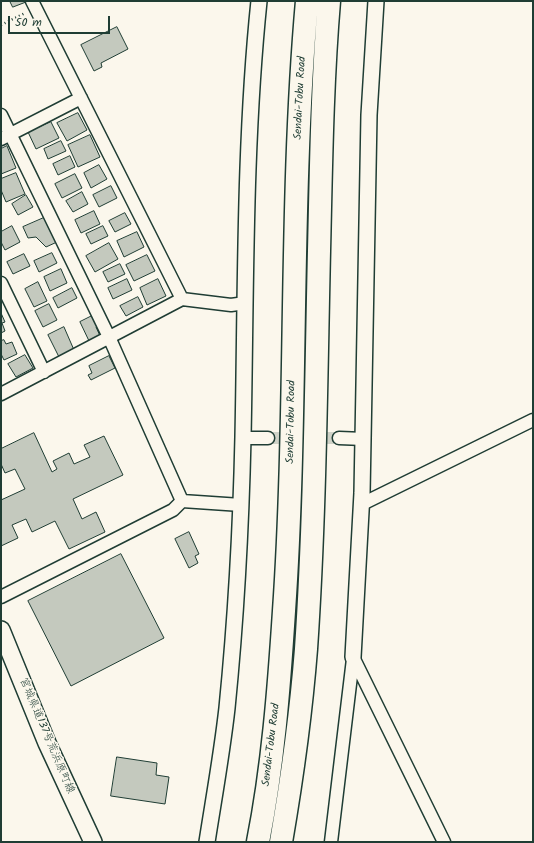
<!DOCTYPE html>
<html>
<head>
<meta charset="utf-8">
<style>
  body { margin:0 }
  #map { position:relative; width:534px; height:843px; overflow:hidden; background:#fbf7ec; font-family:Kalam,sans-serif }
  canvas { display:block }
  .frame { position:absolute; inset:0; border:2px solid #1f3d34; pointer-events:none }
  .scale { position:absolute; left:8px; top:16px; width:102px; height:18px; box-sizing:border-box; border:2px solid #1f3d34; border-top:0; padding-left:5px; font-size:12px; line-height:14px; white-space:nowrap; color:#1f3d34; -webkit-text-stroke:3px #fbf7ec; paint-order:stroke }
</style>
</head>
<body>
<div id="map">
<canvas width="534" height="843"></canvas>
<div class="frame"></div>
<div class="scale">50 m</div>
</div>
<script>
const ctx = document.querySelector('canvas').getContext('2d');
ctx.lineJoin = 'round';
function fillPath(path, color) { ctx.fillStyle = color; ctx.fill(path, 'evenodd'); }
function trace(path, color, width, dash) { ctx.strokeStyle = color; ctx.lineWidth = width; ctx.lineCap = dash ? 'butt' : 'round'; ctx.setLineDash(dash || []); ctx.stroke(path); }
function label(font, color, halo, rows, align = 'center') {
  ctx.font = font + ' Kalam,"Klee One",sans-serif'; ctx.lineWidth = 3; ctx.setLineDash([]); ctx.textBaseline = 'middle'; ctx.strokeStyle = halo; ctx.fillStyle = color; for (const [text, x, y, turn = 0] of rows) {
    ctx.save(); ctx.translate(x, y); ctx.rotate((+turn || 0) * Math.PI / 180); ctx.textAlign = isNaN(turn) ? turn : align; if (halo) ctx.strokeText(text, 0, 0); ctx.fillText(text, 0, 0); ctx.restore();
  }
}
const building = new Path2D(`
  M10 1H26V2L13 7Z
  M117 27 128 49 101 63 102 67 94 71 81 45Z
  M78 113 87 130 67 141 57 123Z
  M51 122 59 138 36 149 28 132Z
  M90 135 100 157 78 167 68 145Z
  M61 141 66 151 48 159 44 149Z
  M7 146 16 168 1 174V149Z
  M70 156 75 167 58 175 53 164Z
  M99 165 107 179 91 188 84 173Z
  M16 173 25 194 6 202 1 190V179Z
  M75 174 82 188 62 198 55 184Z
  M111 186 117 198 99 207 93 195Z
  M82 192 88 204 73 212 66 201Z
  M26 195 33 207 18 215 12 204Z
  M94 211 100 224 81 233 75 220Z
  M125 213 131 224 115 232 109 221Z
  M46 217 57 242 46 247 36 237 28 238 23 227Z
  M12 226 20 242 5 250 1 242V232Z
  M103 226 108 236 91 244 86 234Z
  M137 232 144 247 124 257 117 241Z
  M109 243 118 259 95 272 86 256Z
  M52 253 57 263 39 272 34 261Z
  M24 254 30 266 13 274 7 262Z
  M147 255 155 271 134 281 126 265Z
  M120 264 125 274 108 282 103 272Z
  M61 269 67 283 50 291 44 277Z
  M127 279 132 290 113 299 108 288Z
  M158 279 166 296 147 305 140 288Z
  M38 282 47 301 34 307 25 289Z
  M72 288 77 298 58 308 53 298Z
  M138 297 143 307 126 316 120 306Z
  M49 304 57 320 43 327 35 311Z
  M1 313 5 322 2 323 5 331 1 333Z
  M94 315 99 325 96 327 101 338 90 343 80 322Z
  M64 327 74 350 59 357 48 335Z
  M4 340 6 344 12 342 17 354 4 360 1 354V341Z
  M25 355 33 368 16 377 8 364Z
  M109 356 115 368 91 380 88 375 92 373 89 366Z
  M34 433 52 472 57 469 53 461 69 453 74 464 90 457 84 445 104 436 123 475 73 499 82 519 96 512 105 532 69 549 55 521 32 532 26 519 12 525 18 538 1 546V500L25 489 15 469 5 473 1 464V449Z
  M189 532 199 554 195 556 198 563 189 568 175 539Z
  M121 554 164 638 71 686 28 601Z
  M117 757 157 763 156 775 169 777 165 804 111 796Z`);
const minorTunnel = new Path2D(`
  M268 438H339`);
const path = new Path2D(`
  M1 25 25 13`);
const minor = new Path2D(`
  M1 115 109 337 182 501 241 505
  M1 139 81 98
  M1 283 44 372
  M182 299 231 305 245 303
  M1 394 182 299 32 1
  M243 438H268
  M339 438 364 439
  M362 504 533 420
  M1 597 173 510 182 501
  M353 657 444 842
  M331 842 353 659`);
const tertiary = new Path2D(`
  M353 657 362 493 369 115 376 1
  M207 842C214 797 222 753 227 708 236 618 241 527 243 437 246 292 244 146 259 1`);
const secondary = new Path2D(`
  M1 630 47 743 93 842`);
const motorway = new Path2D(`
  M258 842C273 766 279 688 284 611 298 408 289 204 307 1
  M281 842C292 778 301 713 306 649 315 516 316 383 319 251 321 168 322 84 329 1`);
const streetNames = [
  ["Sendai-Tobu Road",301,98,-87],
  ["Sendai-Tobu Road",292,422,-89],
  ["宮城県道137号荒浜原町線",46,736,67],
  ["Sendai-Tobu Road",272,745,-83]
];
fillPath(building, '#c4c9be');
trace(building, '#1f3d34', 1);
trace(minorTunnel, '#cfd2c7', 12, [12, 6]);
trace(minor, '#1f3d34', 15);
trace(tertiary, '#1f3d34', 18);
trace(secondary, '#1f3d34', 20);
trace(motorway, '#1f3d34', 25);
trace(path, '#1f3d34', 2.5, [1, 3]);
trace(minor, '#fbf7ec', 12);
trace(tertiary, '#fbf7ec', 15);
trace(secondary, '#fbf7ec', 17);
trace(motorway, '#fbf7ec', 22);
label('11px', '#1f3d34', '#fbf7ec', streetNames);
</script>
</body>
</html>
